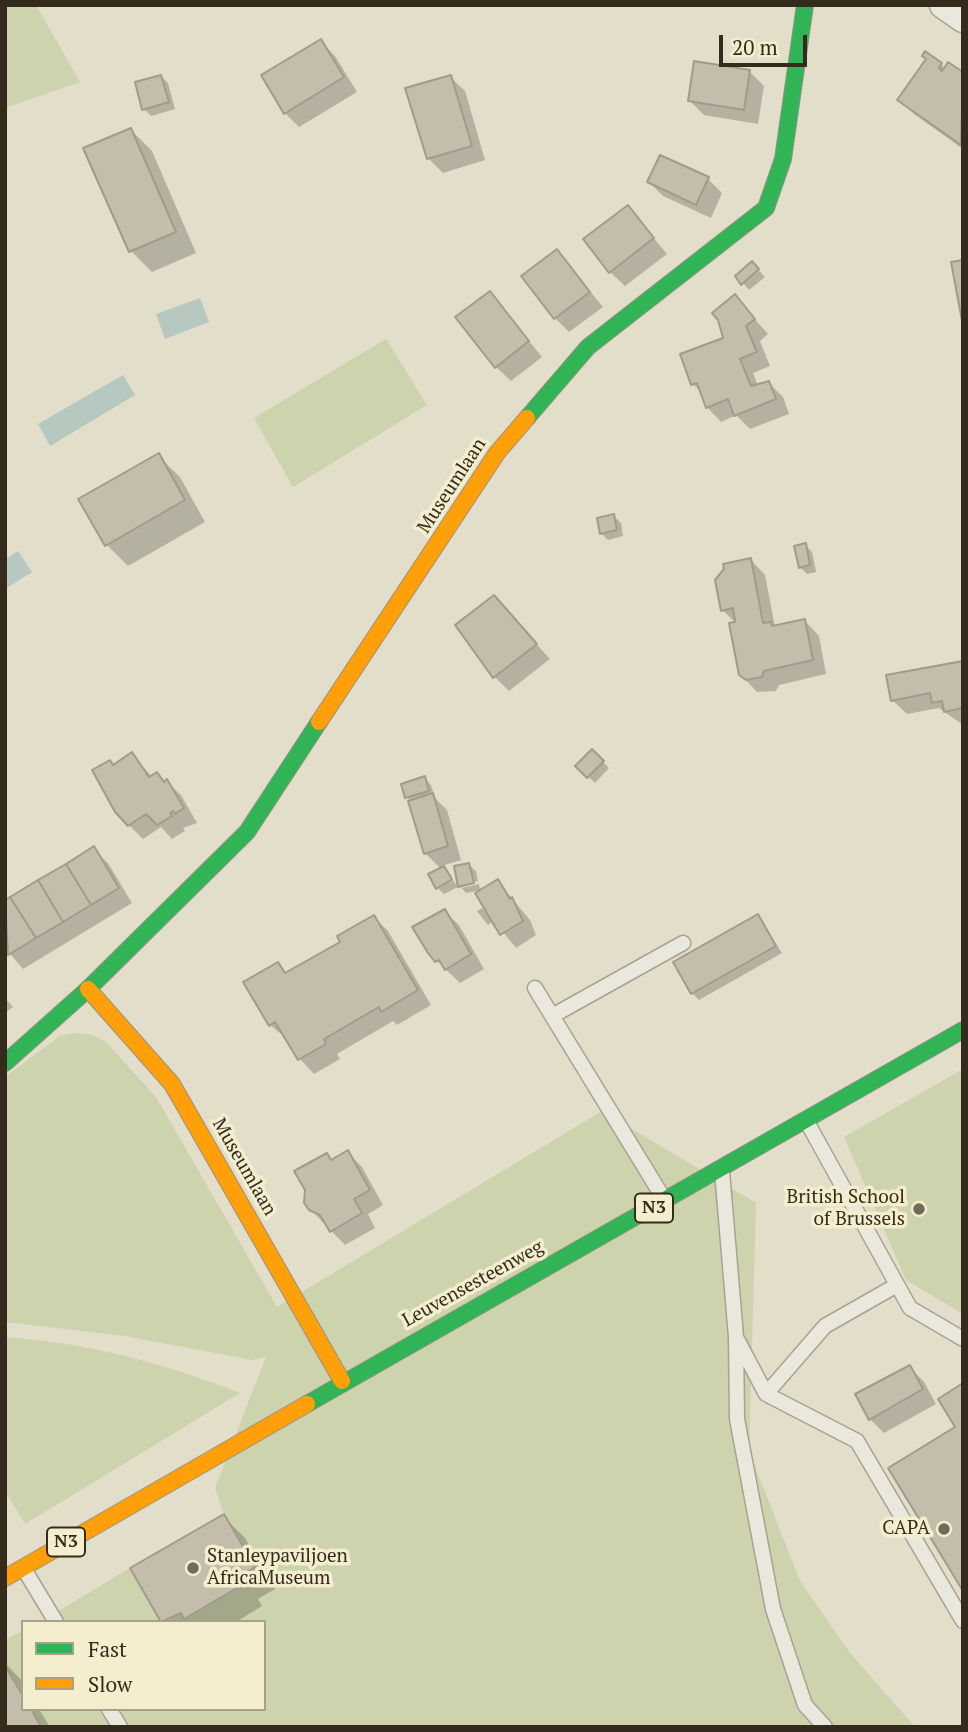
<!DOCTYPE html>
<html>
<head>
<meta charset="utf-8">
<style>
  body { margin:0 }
  #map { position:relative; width:968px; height:1732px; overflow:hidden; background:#e2deca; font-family:"PT Serif",serif }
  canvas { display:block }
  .frame { position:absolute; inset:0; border:7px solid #352b1d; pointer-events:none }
  .legend { position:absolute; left:21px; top:1620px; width:245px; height:91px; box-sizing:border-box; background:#f4eecf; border:2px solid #a8a088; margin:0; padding:9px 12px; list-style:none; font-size:21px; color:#352b1d }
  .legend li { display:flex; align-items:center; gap:14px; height:35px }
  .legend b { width:35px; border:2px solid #a8a088 }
  .scale { position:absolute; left:719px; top:35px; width:88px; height:32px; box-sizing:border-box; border:4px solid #352b1d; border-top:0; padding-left:9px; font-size:21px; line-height:24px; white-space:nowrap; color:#352b1d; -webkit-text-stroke:5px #f4eecf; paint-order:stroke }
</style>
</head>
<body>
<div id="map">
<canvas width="968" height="1732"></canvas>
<div class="frame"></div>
<ul class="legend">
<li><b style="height:9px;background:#30b455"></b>Fast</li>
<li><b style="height:9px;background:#ff9f0a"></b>Slow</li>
</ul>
<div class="scale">20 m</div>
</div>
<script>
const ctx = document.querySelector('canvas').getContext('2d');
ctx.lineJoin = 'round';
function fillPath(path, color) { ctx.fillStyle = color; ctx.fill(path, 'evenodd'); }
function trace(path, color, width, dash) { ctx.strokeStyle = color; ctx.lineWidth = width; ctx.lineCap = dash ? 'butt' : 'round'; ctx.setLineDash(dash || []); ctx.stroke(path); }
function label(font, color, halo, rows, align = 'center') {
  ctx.font = font + ' "PT Serif",serif'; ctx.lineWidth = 7; ctx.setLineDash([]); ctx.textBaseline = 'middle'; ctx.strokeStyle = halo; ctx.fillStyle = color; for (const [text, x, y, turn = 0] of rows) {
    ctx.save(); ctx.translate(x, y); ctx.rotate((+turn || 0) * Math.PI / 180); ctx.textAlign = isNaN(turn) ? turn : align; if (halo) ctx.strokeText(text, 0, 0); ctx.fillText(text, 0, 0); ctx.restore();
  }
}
const green = new Path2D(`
  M5 5H36L80 82 5 108Z
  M386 339 427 405 293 487 254 418Z
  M75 1033 92 1035 106 1042 156 1097 277 1307 602 1111 756 1203 749 1451 800 1581 850 1653 915 1727H41L31 1709H264V1622H167L181 1613 184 1619 242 1585 238 1578 255 1567 224 1514 215 1488 266 1357 252 1360 125 1336 5 1322V1077L60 1036Z
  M963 1069V1314L906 1280 844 1137Z
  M5 1337C87 1343 164 1363 240 1393L25 1524 5 1491Z
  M130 1568 161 1622H40L52 1615Z
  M23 1631V1696L5 1666V1640Z`);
const water = new Path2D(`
  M200 298 209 322 165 339 156 314Z
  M123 375 135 395 50 446 38 424Z
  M18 551 32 572 5 589V559Z`);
const shadow = new Path2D(`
  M320 41 335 56 357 92 299 127 285 113Z
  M926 53 946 69 963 74V149L914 114 899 99 928 59Z
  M750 72 764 86 758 124 704 115 690 101Z
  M161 76 168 83 175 109 151 116 144 109Z
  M450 77 465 91 485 160 443 173 428 158Z
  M131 130 152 151 196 253 152 272 131 251Z
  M708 179 722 193 711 218 663 196 649 182Z
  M628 207 667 254 625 286 610 272Z
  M557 251 603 307 569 332 555 318Z
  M752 263 765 277 749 290 743 283Z
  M490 293 542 357 511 381 496 367Z
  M734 296 768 334 760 341 770 366 753 373 758 386 769 383 783 397 789 414 750 429 736 415 721 422 707 407 703 394 693 384 725 339Z
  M158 456 180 477 205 522 128 566 107 545Z
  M614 516 621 523 623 536 608 540 601 533Z
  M805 545 812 552 816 572 807 574 800 567Z
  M751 560 765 575 775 627 805 621 819 636 826 674 779 685 776 691 757 692 743 677 736 623 722 610Z
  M494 597 550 659 509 691 495 677 458 626Z
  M963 663V725L939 708 907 714 892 700Z
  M592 751 609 768 595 783 577 766Z
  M132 754 152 777 157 774 181 795 197 823 183 828 185 831 172 839 161 827 143 839 129 825 114 766Z
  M424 778 431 785 435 798 447 810 461 860 442 866 458 887 444 894 438 888 441 869 425 853 411 802 407 797Z
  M93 849 108 863 132 903 23 969 5 948V902Z
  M469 865 476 871 478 881 462 884V888L479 884 480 890 466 893 460 886Z
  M498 882 530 920 536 935 516 948 494 921 488 925 477 911 482 908 487 913Z
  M444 911 459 925 484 969 460 983 437 961Z
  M758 916 782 953 699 1000 692 993Z
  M374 917 388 931 431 1005 397 1025 393 1021 337 1054 340 1059 314 1074 300 1059 286 1038 270 1025 278 964 287 974 342 942Z
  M5 998 13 1007 5 1013Z
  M347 1152 362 1167 383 1205 368 1214 375 1228 345 1245 310 1209 327 1155 332 1161Z
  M910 1367 924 1382 936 1404 884 1433 870 1419Z
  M224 1517 245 1538 275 1589 258 1599 262 1606 236 1622H164L133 1569Z
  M5 1663 23 1682V1709H39L50 1727H5Z`);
const building = new Path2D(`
  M321 39 344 77 284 114 261 75Z
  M925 51 942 63 939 68 942 71 948 62 963 72 961 145 897 100 926 59 922 56Z
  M694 61 750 70 744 110 688 101Z
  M161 75 169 102 142 110 135 82Z
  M451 75 472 146 427 159 405 88Z
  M131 128 176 232 129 252 83 148Z
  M660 155 709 177 696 205 647 182Z
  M628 205 654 238 609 273 583 239Z
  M557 249 590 292 554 319 521 276Z
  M963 260V326L951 262Z
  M752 261 759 269 741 285 735 276Z
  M490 291 529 341 495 368 455 317Z
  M735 294 755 319 746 326 757 352 740 359 742 364 751 386 769 381 776 399 734 416 728 399 706 408 697 383 691 385 680 354 723 338 718 320 712 313Z
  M159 453 185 500 105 546 78 499Z
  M614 514 617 530 600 534 597 518Z
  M806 543 810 565 799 568 794 546Z
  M751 558 763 623 771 622 772 626 805 619 813 660 764 671 762 677 746 680 739 675 729 623 735 622 733 608 721 611 715 580 724 569 723 564Z
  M494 595 537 644 493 678 455 625Z
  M963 661V708L944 712 942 701 932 703 930 693 891 701 886 675Z
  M592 749 604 761 587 778 575 766Z
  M132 752 149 777 157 772 164 782 167 779 184 808 175 814 173 811 170 813 172 816 157 825 146 814 128 826 115 812 92 770 110 760 113 765Z
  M425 776 429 791 405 798 401 784Z
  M433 793 448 846 424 854 408 801Z
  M94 846 119 888 91 905 66 864Z
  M469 863 474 883 458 887 454 866Z
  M66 864 91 905 63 922 38 880Z
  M444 866 452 879 436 889 428 874Z
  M498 879 510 899 512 897 523 921 500 935 475 893Z
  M38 880 63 922 36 938 10 897Z
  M10 897 36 938 8 955 5 900Z
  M445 909 471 954 445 970 439 960 435 962 428 953 412 927Z
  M758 914 776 946 691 994 673 962Z
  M374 915 418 990 381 1012 379 1007 324 1039 326 1044 298 1060 275 1022 269 1026 243 982 278 962 285 973 340 942 337 936Z
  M348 1150 370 1190 354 1199 362 1213 330 1232 320 1215 309 1210 304 1203 305 1190 294 1171 327 1153 331 1160Z
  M910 1365 923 1389 869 1420 855 1394Z
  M963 1383V1591L888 1468 955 1427 938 1399Z
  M224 1514 255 1567 238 1578 242 1585 184 1619 181 1613 161 1622 130 1568Z
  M5 1666 23 1696V1709H31L41 1727H5Z`);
const lane = new Path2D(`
  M535 988 664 1199
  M552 1016 683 943
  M807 1122 910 1308 963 1339
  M722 1171 736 1337 737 1419 773 1609 805 1705 825 1727
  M738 1341 766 1394 857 1441 963 1621
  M766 1394 825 1326 897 1285
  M24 1569 56 1622
  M109 1709 120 1727`);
const street = new Path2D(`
  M943 5 963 19`);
const fast = new Path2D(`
  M527 418 588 347 766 208 783 159 805 5
  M5 1063 88 989 247 832 319 722
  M307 1404 963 1030`);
const slow = new Path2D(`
  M319 722 497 453 527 418
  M88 989 172 1084 342 1381
  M5 1578 307 1404`);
const markers = [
  [919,1209,7,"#726a5a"],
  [944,1529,7,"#726a5a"],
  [193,1568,7,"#726a5a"]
];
const shields = [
  [654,1208,38],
  [66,1542,38]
];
const shieldNames = [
  ["N3",654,1208],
  ["N3",66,1542]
];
const streetNames = [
  ["Museumlaan",452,486,-57],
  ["Museumlaan",244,1167,60],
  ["Leuvensesteenweg",473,1284,-29]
];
const poiNames = [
  ["British School",905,1198],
  ["of Brussels",905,1220],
  ["CAPA",930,1529],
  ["Stanleypaviljoen",207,1557,"left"],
  ["AfricaMuseum",207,1579,"left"]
];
fillPath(green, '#cdd3ad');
fillPath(water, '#b6c8bf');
fillPath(shadow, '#0003');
fillPath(building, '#c5bdab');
trace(building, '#a29a8a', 2);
trace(lane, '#a7a294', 17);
trace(street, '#a7a294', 29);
trace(fast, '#969284', 18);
trace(slow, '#969284', 18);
trace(lane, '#eae8dc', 14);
trace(street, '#eae8dc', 26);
trace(fast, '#30b455', 16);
trace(slow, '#ff9f0a', 16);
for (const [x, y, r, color] of markers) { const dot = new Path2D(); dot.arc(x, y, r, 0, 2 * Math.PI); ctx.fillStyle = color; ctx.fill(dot); trace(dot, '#f4eecf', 2.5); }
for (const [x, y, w] of shields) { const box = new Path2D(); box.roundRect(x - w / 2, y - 14.5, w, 29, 5); ctx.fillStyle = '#f4eecf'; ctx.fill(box); trace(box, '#352b1d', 2); }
label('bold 18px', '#352b1d', null, shieldNames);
label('19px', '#352b1d', '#f4eecf', streetNames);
label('19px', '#352b1d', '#f4eecf', poiNames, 'right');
</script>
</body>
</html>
